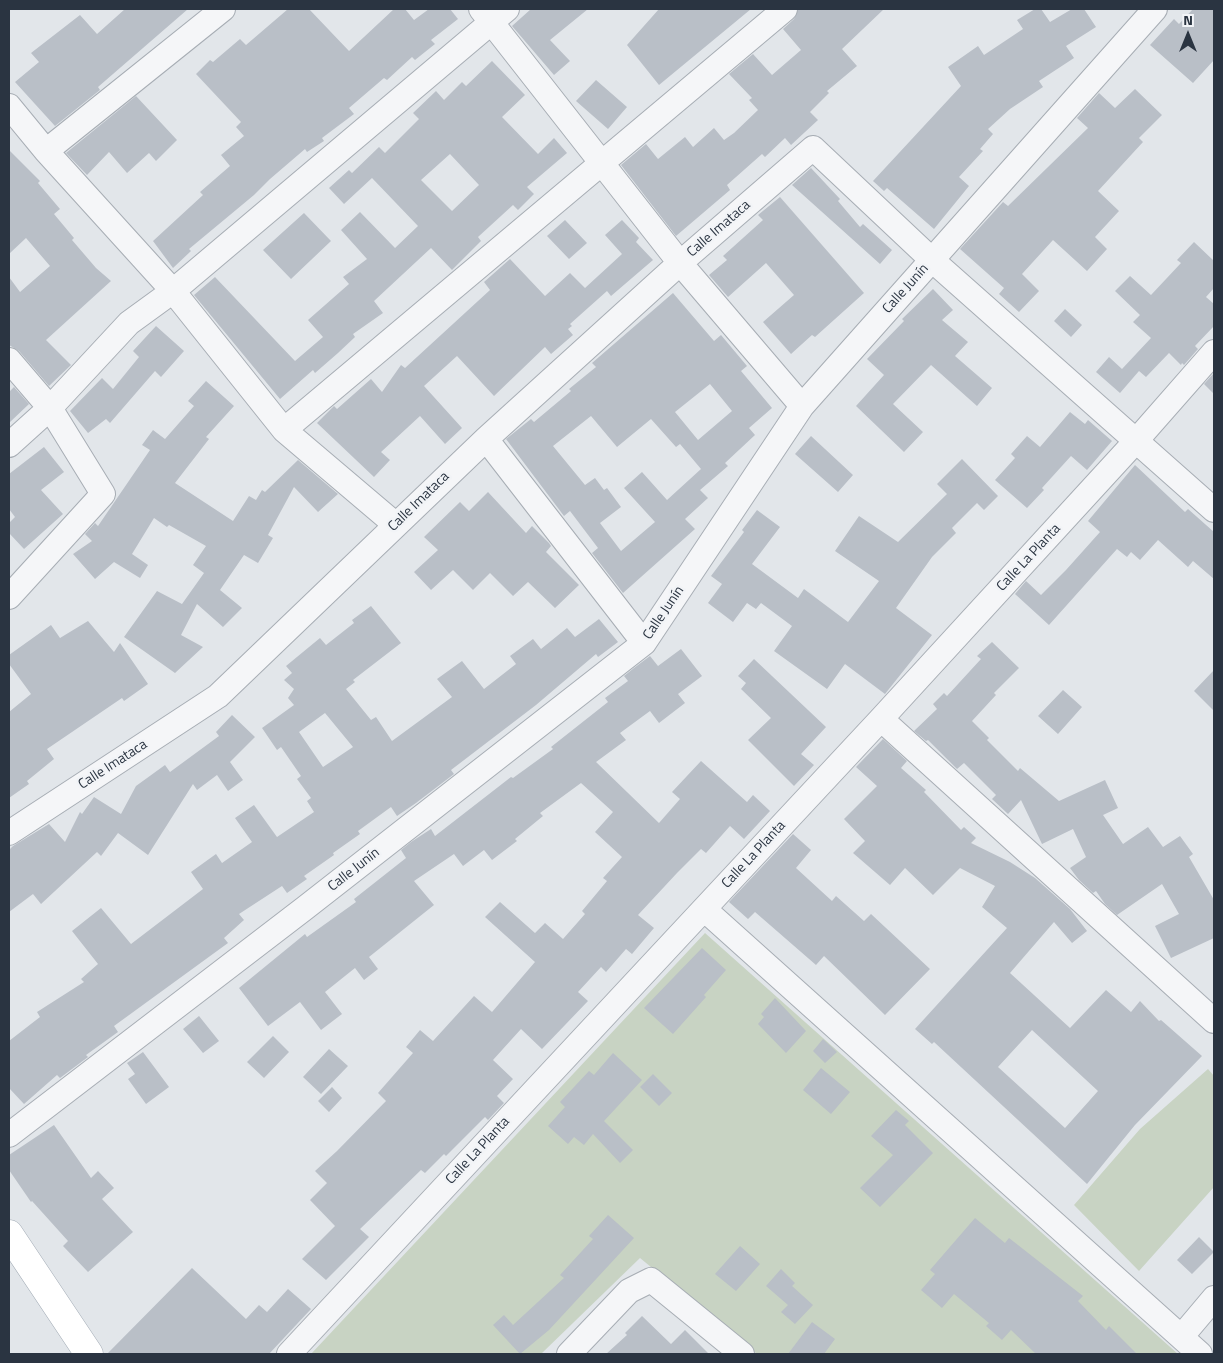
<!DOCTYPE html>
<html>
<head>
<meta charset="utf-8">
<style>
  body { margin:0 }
  #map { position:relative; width:1223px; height:1363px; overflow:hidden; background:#e2e6ea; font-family:"Titillium Web",sans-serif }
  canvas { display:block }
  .frame { position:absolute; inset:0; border:10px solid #2a3441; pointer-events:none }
  .north { position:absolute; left:1163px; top:10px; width:50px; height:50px; -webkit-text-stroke:4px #f2f4f7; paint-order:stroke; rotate:0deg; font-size:14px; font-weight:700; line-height:20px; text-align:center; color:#2a3441 }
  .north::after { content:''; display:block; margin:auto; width:18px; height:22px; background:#2a3441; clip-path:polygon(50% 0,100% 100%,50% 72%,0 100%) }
</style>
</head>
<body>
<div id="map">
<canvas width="1223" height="1363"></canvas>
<div class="frame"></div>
<div class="north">N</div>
</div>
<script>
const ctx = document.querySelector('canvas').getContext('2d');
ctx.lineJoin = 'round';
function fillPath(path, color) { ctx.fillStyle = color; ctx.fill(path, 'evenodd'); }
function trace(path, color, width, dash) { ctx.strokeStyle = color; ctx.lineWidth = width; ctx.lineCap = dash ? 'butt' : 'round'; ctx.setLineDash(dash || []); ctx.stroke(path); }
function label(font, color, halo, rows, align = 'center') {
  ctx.font = font + ' "Titillium Web",sans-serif'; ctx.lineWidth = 5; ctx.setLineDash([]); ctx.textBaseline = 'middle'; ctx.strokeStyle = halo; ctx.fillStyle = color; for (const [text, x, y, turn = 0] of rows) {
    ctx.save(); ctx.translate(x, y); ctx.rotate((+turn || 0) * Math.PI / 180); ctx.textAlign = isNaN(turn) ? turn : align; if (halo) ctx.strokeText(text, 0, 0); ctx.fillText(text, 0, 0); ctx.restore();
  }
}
const green = new Path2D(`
  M705 933 1178 1354H757L640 1258 541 1354H311Z
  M1208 1069 1214 1076V1187L1139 1271 1074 1205 1140 1129Z`);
const building = new Path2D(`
  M125 9H188L98 87 100 90 55 126 15 82 39 62 31 53 80 15 97 34Z
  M288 9H309L349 51 394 9H405L414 20 429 9H450L458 19 431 40 435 44 415 60 412 57 387 80 384 78 349 108 354 114 322 138 324 141 307 152 305 149 270 179 254 195 189 249 191 251 173 268 153 241 203 195 200 192 230 166 221 155 244 136 236 127 241 122 196 74 210 60 213 62 240 39 246 45Z
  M531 9H588L550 40 570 61 554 75 512 26Z
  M659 9H751L659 85 627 45Z
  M798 9H884L842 49 857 66 827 91 829 93 810 112 818 120 791 145 785 138 765 157 762 154 727 185 730 190 676 236 621 165 646 144 658 159 685 137 693 147 714 128 724 140 734 133 758 110 749 100 752 98 729 74 753 54 772 75 801 50 783 29 794 19Z
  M1035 9H1041L1050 22 1072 9H1084L1096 27 1066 46 1074 58 1039 81 1043 87 1010 109 988 129 993 134 980 149 983 151 959 177 969 186 934 229 887 188 884 191 873 181 961 86 948 67 978 46 984 55 1023 29 1017 20Z
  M1193 9H1214V60L1193 83 1150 45 1174 19 1179 24Z
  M492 61 525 95 502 117 538 154 554 138 567 153 527 187 534 194 518 210 513 205 478 237 481 241 452 270 431 248 374 301 383 313 353 334 355 337 338 353 315 373 313 370 280 399 194 295 215 277 295 361 323 337 308 320 349 284 343 277 367 259 341 230 360 212 395 248 418 226 372 178 344 204 329 188 349 170 352 173 379 147 385 153 419 119 413 113 436 91 444 100 462 82 466 86ZM450 154 479 185 452 211 421 180Z
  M596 80 627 107 608 129 576 101Z
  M1135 89 1162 115 1139 138 1143 142 1098 191 1119 211 1095 237 1107 249 1087 271 1053 240 1022 274 1039 291 1019 312 999 294 1004 288 960 249 1003 202 1008 206 1088 128 1077 118 1099 93 1115 108Z
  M136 96 177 140 156 161 149 153 127 173 109 152 87 175 66 153Z
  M9 150 40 181 38 183 60 209 54 214 74 238 72 240 96 268 111 281 46 340 71 365 49 386 19 351 9 345V277L20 292 50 266 26 238 9 254Z
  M811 168 840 199 838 201 860 227 863 224 892 250 880 264 792 185Z
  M780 197 864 293 815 337 812 335 791 354 763 322 794 295 766 263 728 297 709 275 727 260 723 256 763 220 758 215Z
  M304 213 331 241 291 279 263 250Z
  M565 220 587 243 569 259 547 236Z
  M622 220 639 238 636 242 653 260 611 296 607 291 570 324 572 326 568 329 573 335 551 354 545 347 494 396 457 356 424 386 462 428 445 444 420 416 381 452 390 460 374 477 317 423 334 406 337 409 371 379 382 392 401 365 405 368 490 290 484 282 510 259 545 296 570 273 585 288 622 254 605 235Z
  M1194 242 1214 261V288L1206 297 1214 304V326L1195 346 1198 349 1184 365 1182 363 1181 365 1169 353 1146 377 1139 371 1120 393 1096 372 1109 357 1122 369 1151 338 1133 322 1140 315 1115 291 1130 276 1151 295 1181 263 1177 260Z
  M933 289 953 310 942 320 968 342 955 356 992 388 977 406 931 365 893 404 923 432 904 452 856 406 884 375 867 359 904 321 902 319Z
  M673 293 714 341 721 335 747 366 741 371 772 408 749 428 755 435 725 463 728 466 700 490 708 498 685 519 695 529 623 593 592 553 598 548 570 511 564 516 506 439 531 419 534 422 571 391 569 389 596 367 592 363ZM710 384 732 411 698 440 675 412ZM591 416 617 447 651 419 676 447 680 444 701 469 667 500 642 472 624 488 655 522 621 551 600 523 621 507 607 488 604 490 595 478 585 485 553 446Z
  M1065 309 1082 325 1071 337 1054 321Z
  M156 326 184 351 161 377 155 371 110 423 106 419 88 433 70 411 102 378 113 389 139 357 133 351Z
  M1214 373V394L1204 384Z
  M206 381 234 406 206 437 209 439 175 483 233 521 249 496 256 500 262 490 265 492 298 460 338 494 318 512 294 487 268 535 273 538 258 563 244 555 220 590 242 608 223 627 197 604 181 635 203 647 175 673 124 637 157 591 182 604 204 573 193 565 206 546 169 525 167 527 154 518 132 554 148 565 140 578 114 562 95 579 73 554 92 541 85 534 95 523 98 526 150 450 142 445 153 430 165 439 194 406 188 401Z
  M14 387 29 404 9 423V392Z
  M1070 412 1085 424 1088 420 1112 441 1087 470 1071 456 1042 488 1044 490 1027 508 995 480 1015 458 1011 454 1027 436 1040 447Z
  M811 436 853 475 838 492 795 454Z
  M44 447 64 472 41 490 63 514 24 549 9 533V523L15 517 9 509V474Z
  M962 459 998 496 984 510 977 503 952 528 956 533 932 557 896 608 932 635 885 694 845 664 827 689 774 651 792 626 761 603 756 609 747 603 733 622 708 603 722 584 711 576 744 532 742 530 757 510 780 527 752 564 798 598 804 589 848 622 879 581 835 551 859 516 898 542 947 494 937 484Z
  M1135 465 1185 512 1188 509 1214 532V579L1193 561 1188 567 1158 540 1140 560 1131 552 1127 557 1117 549 1049 625 1015 594 1026 581 1041 595 1066 570 1100 532 1088 521Z
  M488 492 526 533 532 526 549 543 551 546 546 552 579 585 555 608 528 582 513 596 490 573 473 590 453 570 431 590 414 572 438 550 424 537 460 502 469 511Z
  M371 606 401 643 353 680 355 682 346 689 371 720 376 717 392 741 452 697 437 679 462 661 484 689 516 664 510 656 533 639 541 649 567 628 575 637 599 619 618 642 598 657 596 654 536 705 451 770 454 774 416 803 397 816 391 807 358 831 360 834 333 853 334 855 304 876 307 879 287 893 282 886 239 914 244 920 224 938 228 943 114 1026 118 1032 86 1055 88 1057 60 1078 57 1075 24 1104 9 1088V1041L40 1017 37 1012 84 982 81 979 98 964 72 931 101 908 131 944 203 889 191 872 216 854 222 863 252 842 235 818 254 805 277 837 314 812 307 801 311 798 297 779 301 776 281 747 277 750 262 728 294 705 288 698 294 689 284 680 292 673 286 666 320 638 326 645 354 623 352 620ZM325 713 353 747 323 767 299 732Z
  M88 621 114 652 120 643 148 684 124 701 122 698 47 749 54 759 27 781 29 784 9 798V712L31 694 9 664V655L51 625 60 638Z
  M992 642 1019 668 994 693 996 695 972 721 989 738 987 740 1018 771 1020 768 1059 801 1105 780 1118 808 1103 815 1123 844 1148 827 1163 847 1180 836 1193 854 1189 857 1214 900V938L1171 958 1155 926 1179 914 1162 884 1117 915 1105 904 1096 891 1093 893 1079 880 1070 868 1086 857 1073 829 1042 844 1021 800 1008 814 992 799 996 795 964 763 957 769 928 740 926 741 914 731 937 709 933 704 944 693 947 696 981 659 977 656Z
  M681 649 702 676 678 694 685 703 659 723 650 711 620 733 626 740 596 762 659 823 680 799 672 792 701 761 747 802 753 795 770 811 744 839 730 826 706 853 701 849 677 873 638 915 654 928 632 954 626 949 606 972 601 967 578 992 588 1001 542 1049 521 1029 493 1060 513 1079 497 1096 504 1103 488 1120 485 1117 446 1156 444 1154 425 1173 421 1170 360 1229 369 1237 326 1280 302 1259 335 1226 310 1200 327 1183 315 1171 337 1151 386 1101 378 1093 413 1053 406 1047 420 1030 433 1041 474 996 492 1012 535 962 485 917 500 902 535 933 545 923 563 939 585 914 582 911 607 881 603 878 622 857 595 832 613 812 581 783 540 813 543 816 515 839 517 841 492 860 484 850 463 866 454 854 414 881 434 905 369 957 378 969 364 980 355 968 325 992 342 1014 321 1030 300 1002 268 1026 239 988 305 934 307 937 356 902 354 899 406 858 401 850 411 842 431 829 435 836 511 777 513 778 553 749 551 747 608 702 605 698 628 681 624 676 634 668 650 656 658 666Z
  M754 659 826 727 801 754 814 765 794 786 748 740 771 718 741 689 746 683 738 676Z
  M1214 670V711L1194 691Z
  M1063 690 1082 707 1058 734 1038 716Z
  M232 715 255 737 230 762 243 780 228 791 217 775 197 790 193 784 148 855 118 833 101 856 97 852 41 904 33 894 9 912V850L13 846 49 824 65 842 80 812 82 814 94 797 121 814 136 786 165 765 170 772 219 736 216 732Z
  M883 739 907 761 901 768 926 790 924 792 961 830 964 827 976 838 971 843 1010 862 1035 878 1070 909 1087 931 1072 943 1054 922 1010 973 1070 1028 1106 990 1131 1012 1140 1001 1159 1021 1161 1020 1202 1056 1135 1125 1087 1184 934 1042 932 1044 915 1029 1007 928 982 907 995 886 960 868 933 895 905 868 890 885 853 853 865 841 844 819 877 786 856 767ZM1032 1030 1098 1091 1065 1128 998 1067Z
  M793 834 811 850 796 868 832 901 836 896 864 921 871 914 930 969 885 1015 824 956 816 965 755 912 748 919 729 902Z
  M702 948 726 970 704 995 706 997 673 1034 644 1008Z
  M775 998 806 1031 786 1053 758 1024 764 1017 761 1014Z
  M199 1016 219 1041 203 1053 183 1029Z
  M273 1036 289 1052 264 1078 247 1062Z
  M823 1039 837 1052 825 1063 813 1051Z
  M329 1049 348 1066 321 1094 303 1077Z
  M143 1052 169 1087 146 1104 128 1079 135 1074 127 1063Z
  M613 1053 642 1080 604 1121 633 1150 620 1163 593 1134 584 1145 574 1137 568 1144 548 1126 565 1107 560 1102 589 1071 594 1075Z
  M821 1068 850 1092 831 1114 803 1090Z
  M653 1074 672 1093 659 1106 640 1087Z
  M332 1087 342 1098 329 1112 318 1101Z
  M896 1110 909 1121 905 1125 933 1153 880 1207 860 1188 893 1155 871 1136Z
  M54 1125 91 1178 98 1171 114 1188 102 1199 133 1232 88 1272 63 1246 68 1241 32 1201 31 1202 9 1170V1155Z
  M608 1215 634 1238 549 1330 520 1354 493 1325 504 1315 513 1325 564 1278 560 1275 593 1239 589 1236Z
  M975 1218 1005 1243 1009 1238 1083 1296 1078 1301 1106 1330 1109 1326 1137 1354H1036L1011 1330 1002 1340 986 1326 989 1323 954 1294 942 1308 921 1290 935 1274 930 1270Z
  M1199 1237 1214 1252 1192 1274 1177 1260Z
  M740 1246 760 1264 736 1291 715 1274Z
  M192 1268 246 1319 259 1305 267 1312 288 1289 311 1309 269 1354H107Z
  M781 1269 795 1283 792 1286 813 1305 795 1324 781 1312 788 1305 766 1286Z
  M642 1316 671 1344 685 1330 709 1354H606L627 1335 625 1333Z
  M812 1322 835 1339 824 1354H788Z`);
const minor = new Path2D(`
  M481 9 680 263 802 406
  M9 106 46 151 173 291 284 430 396 525
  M46 151 223 9
  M9 360 50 408 103 494 9 597
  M284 430 785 9
  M486 439 644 643
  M9 445 50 408 129 323 173 291 507 9
  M881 719 1214 1021
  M9 833 218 696 486 439 680 263 813 148 932 260 1214 510
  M704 909 1200 1354
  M9 1135 305 908 644 643 802 406 1155 9
  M1182 1336 1214 1298
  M289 1354 881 719 1135 442 1214 352
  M569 1354 629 1291 651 1280 742 1354`);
const major = new Path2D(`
  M9 1234 89 1354`);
const streetNames = [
  ["Calle Imataca",719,229,-41],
  ["Calle Junín",906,289,-48],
  ["Calle Imataca",419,502,-44],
  ["Calle La Planta",1029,558,-47],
  ["Calle Junín",664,613,-56],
  ["Calle Imataca",113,765,-33],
  ["Calle La Planta",754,855,-47],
  ["Calle Junín",354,870,-38],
  ["Calle La Planta",478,1151,-47]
];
fillPath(green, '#c8d3c3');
fillPath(building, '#b9bfc7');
trace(minor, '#a7adb4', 26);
trace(major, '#a2abb5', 29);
trace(minor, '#f5f6f8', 24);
trace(major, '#fff', 28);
label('14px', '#2a3441', '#f2f4f7', streetNames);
</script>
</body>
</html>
